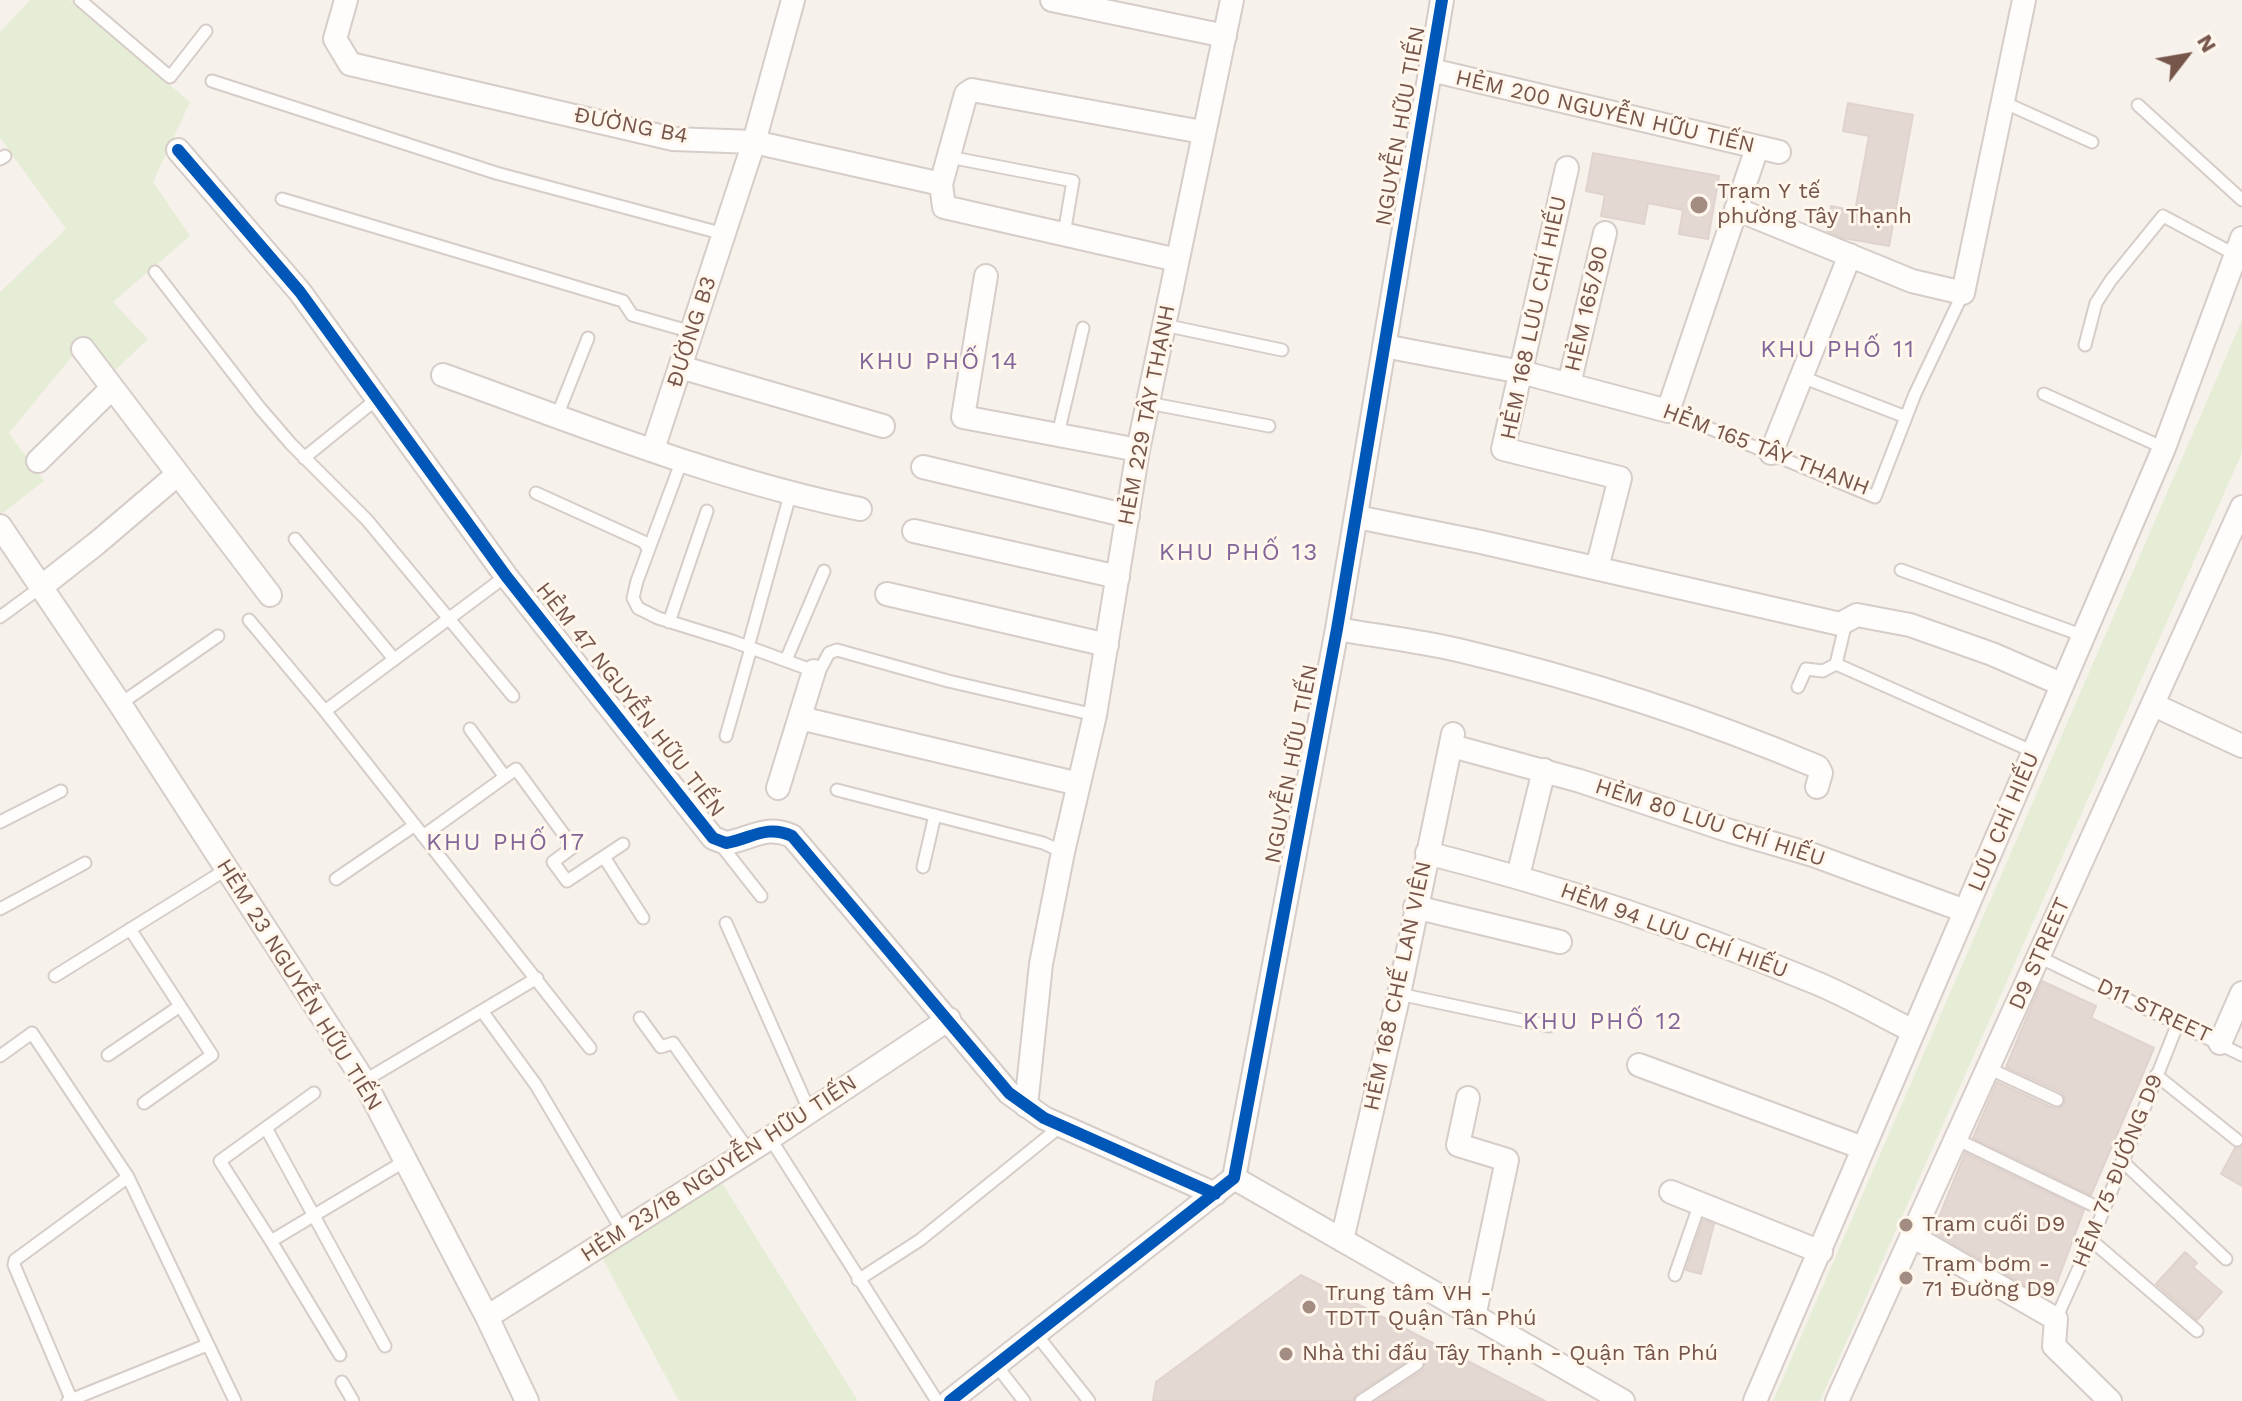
<!DOCTYPE html>
<html>
<head>
<meta charset="utf-8">
<style>
  body { margin:0 }
  #map { position:relative; width:2242px; height:1401px; overflow:hidden; background:#f7f1eb; font-family:"Work Sans",sans-serif }
  canvas { display:block }
  .north { position:absolute; left:2146px; top:16px; width:80px; height:80px; -webkit-text-stroke:6px #fff6ec; paint-order:stroke; rotate:59deg; font-size:22px; font-weight:700; line-height:32px; text-align:center; color:#76554a }
  .north::after { content:''; display:block; margin:auto; width:28px; height:36px; background:#76554a; clip-path:polygon(50% 0,100% 100%,50% 72%,0 100%) }
</style>
</head>
<body>
<div id="map">
<canvas width="2242" height="1401"></canvas>
<div class="north">N</div>
</div>
<script>
const ctx = document.querySelector('canvas').getContext('2d');
ctx.lineJoin = 'round';
function fillPath(path, color) { ctx.fillStyle = color; ctx.fill(path, 'evenodd'); }
function trace(path, color, width, dash) { ctx.strokeStyle = color; ctx.lineWidth = width; ctx.lineCap = dash ? 'butt' : 'round'; ctx.setLineDash(dash || []); ctx.stroke(path); }
function label(font, color, halo, rows, align = 'center') {
  ctx.font = font + ' "Work Sans",sans-serif'; ctx.lineWidth = 6; ctx.setLineDash([]); ctx.textBaseline = 'middle'; ctx.strokeStyle = halo; ctx.fillStyle = color; for (const [text, x, y, turn = 0] of rows) {
    ctx.save(); ctx.translate(x, y); ctx.rotate((+turn || 0) * Math.PI / 180); ctx.textAlign = isNaN(turn) ? turn : align; if (halo) ctx.strokeText(text, 0, 0); ctx.fillText(text, 0, 0); ctx.restore();
  }
}
const green = new Path2D(`
  M30 0H70L190 102 153 182 190 236 113 302 148 339 110 375 84 342 9 433 44 481 0 515V292L66 229 0 138V32Z
  M2242 320V453L1820 1401H1773Z
  M719 1178 858 1401H679L600 1254Z`);
const building = new Path2D(`
  M1848 103 1913 115 1889 246 1843 238 1827 231 1831 206 1855 211 1869 136 1843 131Z
  M1593 153 1719 176 1708 239 1679 234 1683 210 1648 203 1644 224 1601 216 1605 195 1586 191Z
  M2042 981 2096 1006 2091 1018 2154 1048 2091 1195 1973 1138 1997 1082 2053 1108 2061 1107 2065 1103 2064 1096 2061 1092 2006 1067Z
  M2242 1147V1186L2221 1174 2235 1148Z
  M1965 1153 2084 1210 2052 1296 2024 1285 1933 1232Z
  M1703 1220 1714 1224 1701 1274 1686 1270Z
  M2185 1252 2197 1263 2193 1267 2222 1292 2197 1320 2156 1284Z
  M1301 1275 1545 1401H1376L1422 1371 1424 1360 1417 1356 1356 1394 1353 1401H1153L1156 1382Z`);
const lane = new Path2D(`
  M80 0 170 77 206 31
  M212 81 496 173 724 234
  M2003 102 2092 142
  M2138 105 2242 200
  M949 157 1073 181 1064 234
  M0 159 5 156
  M282 199 623 301 632 315 692 332
  M155 272 260 408 291 444 367 520 513 696
  M1164 325 1282 350
  M2085 345 2096 303 2111 280 2163 216 2234 254
  M1802 377 1906 417
  M2044 394 2164 448
  M1148 403 1269 426
  M1668 411 1875 497 1915 394 1963 293
  M557 416 588 338
  M1058 434 1083 328
  M304 458 378 398
  M682 460 637 581 633 598 638 608 658 618 732 641 814 671 820 670 829 653 837 650 948 681 1095 715
  M536 493 644 542 648 549
  M295 539 394 659
  M1901 570 2084 636
  M0 617 41 587
  M249 620 325 711 590 1048
  M669 622 707 511
  M1846 622 1836 664 2034 752
  M748 647 790 495
  M786 660 824 571
  M1798 687 1806 669 1823 671 1836 664
  M120 704 218 636
  M325 711 506 576
  M470 729 505 777
  M726 736 751 648
  M837 790 1043 843 1063 852
  M0 822 61 791
  M423 836 516 769 573 847 553 862 567 881 623 844
  M721 845 761 896
  M604 857 643 918
  M923 867 935 815
  M336 879 415 825
  M0 909 85 863
  M726 923 810 1112
  M130 929 212 1055 144 1103
  M2039 957 2242 1055
  M55 976 227 869
  M1399 994 1549 1026
  M482 1011 536 1085 623 1232
  M640 1018 661 1047 673 1043 749 1151
  M108 1055 180 1006
  M0 1056 32 1033 128 1177 235 1401
  M1988 1068 2057 1100
  M2156 1075 2237 1140
  M364 1081 537 978
  M314 1093 220 1161 271 1241 405 1161
  M266 1128 385 1346
  M770 1138 937 1401
  M1956 1139 2103 1210
  M2122 1161 2226 1259
  M2091 1240 2197 1331
  M271 1241 340 1355
  M1675 1275 1700 1203
  M858 1280 920 1240 1061 1126
  M2056 1319 2095 1232 2178 1023
  M1036 1334 1089 1401
  M996 1365 1024 1401
  M342 1382 353 1401
  M68 1401 207 1345
  M72 1401 14 1265 15 1260 128 1177
  M1361 1401 1417 1364`);
const street = new Path2D(`
  M346 0 335 39 350 64 673 139 754 142 941 184
  M1052 0 1225 36
  M1431 70 1779 152
  M178 150 300 292 506 576 713 838 726 843C751 839 766 824 792 836L1009 1093 1044 1118 1215 1194
  M1567 168 1503 449 1620 478 1597 568
  M1736 209 1912 281 1963 293 2024 0
  M1177 260 944 207 941 184 966 94 972 90 1202 132
  M986 276 963 417 1138 450
  M1384 346 1521 372 1668 411 1757 148
  M83 349 270 595
  M680 367 883 426
  M443 375C580 424 717 480 860 509
  M1569 384 1605 233
  M653 449 754 142 793 0
  M1771 453 1850 255
  M38 461 112 388
  M923 467 1128 516
  M1357 517 1481 542 1840 624 1857 615 1910 625 1992 654 2061 684
  M0 526 120 704 364 1081 487 1317 527 1401
  M914 531 1118 577
  M41 587 97 543 178 474
  M887 594 1107 645
  M1337 629C1377 636 1418 641 1458 650 1581 679 1702 718 1818 767L1821 773 1817 787
  M2154 705 2242 746
  M800 718 1079 784
  M1452 746 1580 781 1730 831 1813 855 1965 911
  M778 788 814 671
  M1427 853C1557 886 1685 928 1809 980 1845 994 1879 1014 1913 1031
  M1518 876 1544 770
  M1415 907 1560 942
  M2220 1043 2242 993
  M1639 1065 1863 1148
  M1468 1098 1458 1145 1507 1160 1474 1317
  M1026 1106 1041 964 1063 852 1095 715 1138 450 1232 0
  M1234 1178 1623 1401
  M1671 1192 1821 1252
  M1912 1236 2056 1319 2054 1346 2110 1401
  M1342 1240 1399 994 1453 734
  M487 1317 770 1138 949 1019
  M950 1401 1234 1178 1337 629 1442 0
  M1755 1401 2164 448 2242 238
  M1837 1401 2242 507`);
const cycleway = new Path2D(`
  M178 150 300 292 506 576 713 838 726 843C751 839 766 824 792 836L1009 1093 1044 1118 1215 1194
  M950 1401 1234 1178 1337 629 1442 0`);
const markers = [
  [1699,205,10,"#a38c82"],
  [1906,1225,8,"#a38c82"],
  [1906,1278,8,"#a38c82"],
  [1309,1307,8,"#a38c82"],
  [1286,1354,8,"#a38c82"]
];
const streetNames = [
  ["HẺM 200 NGUYỄN HỮU TIẾN",1605,112,13],
  ["ĐƯỜNG B4",631,126,11],
  ["NGUYỄN HỮU TIẾN",1401,126,-80],
  ["HẺM 165/90",1587,309,-77],
  ["HẺM 168 LƯU CHÍ HIẾU",1534,318,-78],
  ["ĐƯỜNG B3",692,332,-72],
  ["HẺM 229 TÂY THẠNH",1147,415,-79],
  ["HẺM 165 TÂY THẠNH",1766,450,21],
  ["HẺM 47 NGUYỄN HỮU TIẾN",630,700,52],
  ["NGUYỄN HỮU TIẾN",1292,764,-79],
  ["LƯU CHÍ HIẾU",2004,822,-67],
  ["HẺM 80 LƯU CHÍ HIẾU",1710,823,18],
  ["HẺM 94 LƯU CHÍ HIẾU",1674,931,20],
  ["D9 STREET",2040,954,-66],
  ["HẺM 23 NGUYỄN HỮU TIẾN",299,985,58],
  ["HẺM 168 CHẾ LAN VIÊN",1398,986,-78],
  ["D11 STREET",2154,1011,25],
  ["HẺM 23/18 NGUYỄN HỮU TIẾN",719,1169,-33],
  ["HẺM 75 ĐƯỜNG D9",2118,1171,-68]
];
const poiNames = [
  ["Trạm Y tế",1717,192],
  ["phường Tây Thạnh",1717,217],
  ["Trạm cuối D9",1922,1225],
  ["Trạm bơm -",1922,1265],
  ["71 Đường D9",1922,1290],
  ["Trung tâm VH -",1325,1294],
  ["TDTT Quận Tân Phú",1325,1319],
  ["Nhà thi đấu Tây Thạnh - Quận Tân Phú",1302,1354]
];
const neighbourhoodNames = [
  ["KHU PHỐ 11",1838,350],
  ["KHU PHỐ 14",939,362],
  ["KHU PHỐ 13",1239,553],
  ["KHU PHỐ 17",506,843],
  ["KHU PHỐ 12",1603,1022]
];
fillPath(green, '#e6edd6');
fillPath(building, '#e4d8d2');
trace(building, '#e0d3cd', 2);
trace(lane, '#d6ccc8', 15);
trace(street, '#d6ccc8', 26);
trace(lane, '#fefdfc', 11);
trace(street, '#fefdfc', 22);
trace(cycleway, '#0057b8', 12);
for (const [x, y, r, color] of markers) { const dot = new Path2D(); dot.arc(x, y, r, 0, 2 * Math.PI); ctx.fillStyle = color; ctx.fill(dot); trace(dot, '#fff6ec', 3); }
label('22px', '#76554a', '#fff6ec', streetNames);
label('22px', '#76554a', '#fff6ec', poiNames, 'left');
ctx.letterSpacing = '2px';
label('24px', '#826699', '#fff6ec', neighbourhoodNames);
ctx.letterSpacing = '0px';
</script>
</body>
</html>
